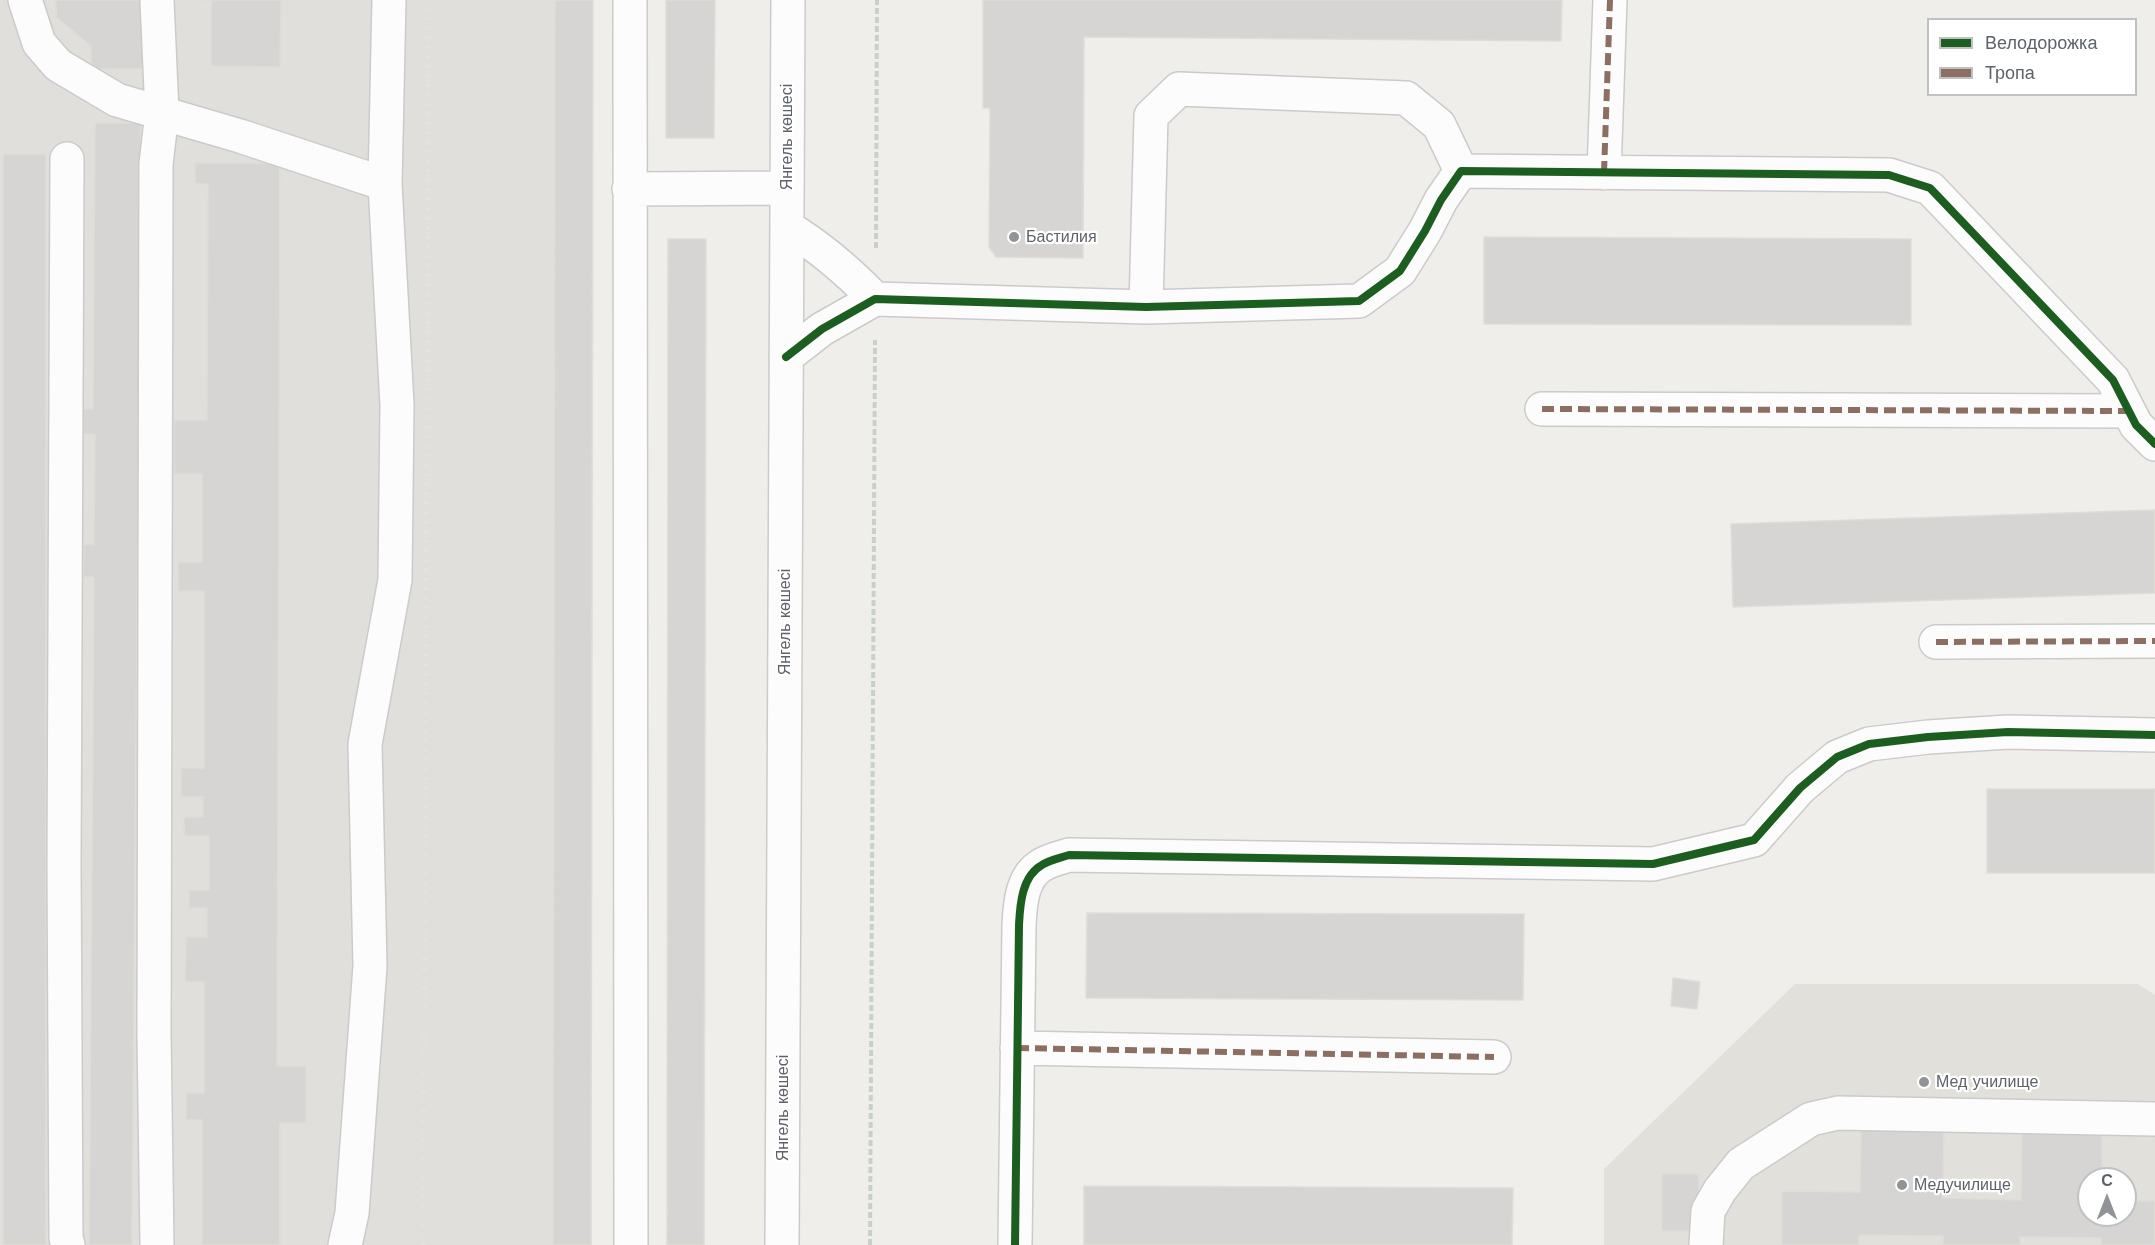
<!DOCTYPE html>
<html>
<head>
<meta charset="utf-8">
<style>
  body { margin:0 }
  #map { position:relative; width:2155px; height:1245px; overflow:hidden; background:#efeeea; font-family:"Work Sans",sans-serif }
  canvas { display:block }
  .legend { position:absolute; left:1927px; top:18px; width:210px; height:78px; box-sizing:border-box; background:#fff; border:2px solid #bfc1c3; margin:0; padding:8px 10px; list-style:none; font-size:18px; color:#5e6369 }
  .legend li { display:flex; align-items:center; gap:12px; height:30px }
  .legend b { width:30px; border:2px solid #bfc1c3 }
  .north { position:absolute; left:2077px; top:1167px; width:60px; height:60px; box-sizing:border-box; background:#fff; border:2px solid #bfc1c3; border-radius:50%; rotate:0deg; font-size:16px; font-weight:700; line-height:24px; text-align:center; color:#5e6369 }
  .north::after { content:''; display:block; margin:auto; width:21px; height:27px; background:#919496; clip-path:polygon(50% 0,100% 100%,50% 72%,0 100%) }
</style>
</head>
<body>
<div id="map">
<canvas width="2155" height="1245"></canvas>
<ul class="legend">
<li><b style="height:8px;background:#1b5e20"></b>Велодорожка</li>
<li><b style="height:8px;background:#8d6e63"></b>Тропа</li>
</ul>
<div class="north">С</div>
</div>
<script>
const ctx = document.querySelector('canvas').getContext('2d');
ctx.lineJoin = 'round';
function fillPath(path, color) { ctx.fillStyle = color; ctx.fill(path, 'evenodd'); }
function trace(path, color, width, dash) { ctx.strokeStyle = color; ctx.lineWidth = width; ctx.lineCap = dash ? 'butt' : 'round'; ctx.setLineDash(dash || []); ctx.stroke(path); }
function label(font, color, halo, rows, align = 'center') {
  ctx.font = font + ' "Work Sans",sans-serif'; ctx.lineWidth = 4.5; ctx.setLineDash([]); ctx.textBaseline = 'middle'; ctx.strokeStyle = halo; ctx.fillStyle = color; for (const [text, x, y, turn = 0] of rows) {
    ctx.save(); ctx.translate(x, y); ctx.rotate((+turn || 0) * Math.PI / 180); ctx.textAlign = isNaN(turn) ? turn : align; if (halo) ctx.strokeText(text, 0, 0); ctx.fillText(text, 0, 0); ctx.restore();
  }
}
const industrial = new Path2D(`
  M0 0H564L592 1245H0Z`);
const education = new Path2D(`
  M1795 984H2138L2155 995V1245H1604V1169ZM2089 1179H2125V1215H2089Z`);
const building = new Path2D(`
  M56 0H145V69H91V46L56 17Z
  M198 0H281L280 67 211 66V1Z
  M555 0H593L591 1245H553Z
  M666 0H715L714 138H666Z
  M983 0H1562L1561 41 1084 37 1083 258 996 257 989 247 990 108H983Z
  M95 123H141L132 1245H89L94 577H83L84 544 94 545 95 434H75V409H93Z
  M3 154H46V1245H3Z
  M195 163H280L277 1066H306V1123H280V1245H202V1120H186V1093H204V982H185L186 937H207V908H189V890H209V836H184V817H203V797H181V768H204V591H178V562H202V474H174V420H207L208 184H195Z
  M1484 237 1911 239V325L1484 324Z
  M668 239H706L704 1245H667Z
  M2155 510V593L1733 607 1731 524Z
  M1987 789H2155V873H1987Z
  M1087 913 1524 914 1523 1000 1086 998Z
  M1673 978 1700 982 1697 1009 1671 1006Z
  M1861 1127H1944L1943 1198 2021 1200 2022 1129 2102 1130V1179H2089V1215H2125V1201H2155V1245H2101V1238L2020 1237V1245H1943V1236L1859 1235V1245H1782V1191L1860 1192Z
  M1662 1174H1699V1231H1662Z
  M1084 1186 1513 1188 1512 1245H1084Z`);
const path = new Path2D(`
  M876 248 877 0
  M870 1245 875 340`);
const minor = new Path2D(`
  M25 0 39 43 58 65 117 100 240 136 385 184
  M630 0 631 1245
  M67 159 64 865 66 1238 68 1245
  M1604 173 1610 0
  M629 189 787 188
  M787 227C820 247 848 271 875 299
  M1146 307 1151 116 1179 89 1406 98 1439 125 1461 171
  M786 357 822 329 875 299 1146 307 1359 301 1400 271 1425 231 1441 200 1461 171 1889 175 1930 188 2113 380 2136 425 2155 444
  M1542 409 2127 411
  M1936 642 2155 641
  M1017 1048 1494 1057
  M157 1245 154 1034 156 164 162 113 157 0
  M345 1245 352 1213 370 966 365 744 395 580 397 405 385 184 389 0
  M782 1245 788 0
  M1015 1245 1019 925C1020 904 1022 876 1042 865 1049 860 1060 858 1069 855L1653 864 1754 840 1800 788 1837 757 1869 744 1928 737 2008 732 2155 735
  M1706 1245 1708 1211 1720 1190 1741 1164 1811 1119 1838 1113 2155 1119`);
const rail = new Path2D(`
  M423 1245 429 0`);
const quiet = new Path2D(`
  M1604 173 1610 0
  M1542 409 2127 411
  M1936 642 2155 641
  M1017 1048 1494 1057`);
const cycleway = new Path2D(`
  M786 357 822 329 875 299 1146 307 1359 301 1400 271 1425 231 1441 200 1461 171 1889 175 1930 188 2113 380 2136 425 2155 444
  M1015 1245 1019 925C1020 904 1022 876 1042 865 1049 860 1060 858 1069 855L1653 864 1754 840 1800 788 1837 757 1869 744 1928 737 2008 732 2155 735`);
const markers = [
  [1014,237,6,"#919496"],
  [1924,1082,6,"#919496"],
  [1902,1185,6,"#919496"]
];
const streetNames = [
  ["Янгель көшесі",787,137,-90],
  ["Янгель көшесі",785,622,-90],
  ["Янгель көшесі",783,1108,-90]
];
const poiNames = [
  ["Бастилия",1026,237],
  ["Мед училище",1936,1082],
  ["Медучилище",1914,1185]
];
fillPath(industrial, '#e0dfdb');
fillPath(education, '#e2e0da');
fillPath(building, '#d6d5d3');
trace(building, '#deddd8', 1.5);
trace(minor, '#cbcbcb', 36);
trace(path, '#c9d0cb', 4, [6, 3]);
trace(minor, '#fdfcfc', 33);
trace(rail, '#e4e4e4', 4.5, [1.5, 8]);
trace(quiet, '#8d6e63', 6, [12, 6]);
trace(cycleway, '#1b5e20', 8);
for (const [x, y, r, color] of markers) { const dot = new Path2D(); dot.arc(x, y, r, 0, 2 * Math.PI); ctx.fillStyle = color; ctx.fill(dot); trace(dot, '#fff', 2); }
label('16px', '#5e6369', '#fff', streetNames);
label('16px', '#5e6369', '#fff', poiNames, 'left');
</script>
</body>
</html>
